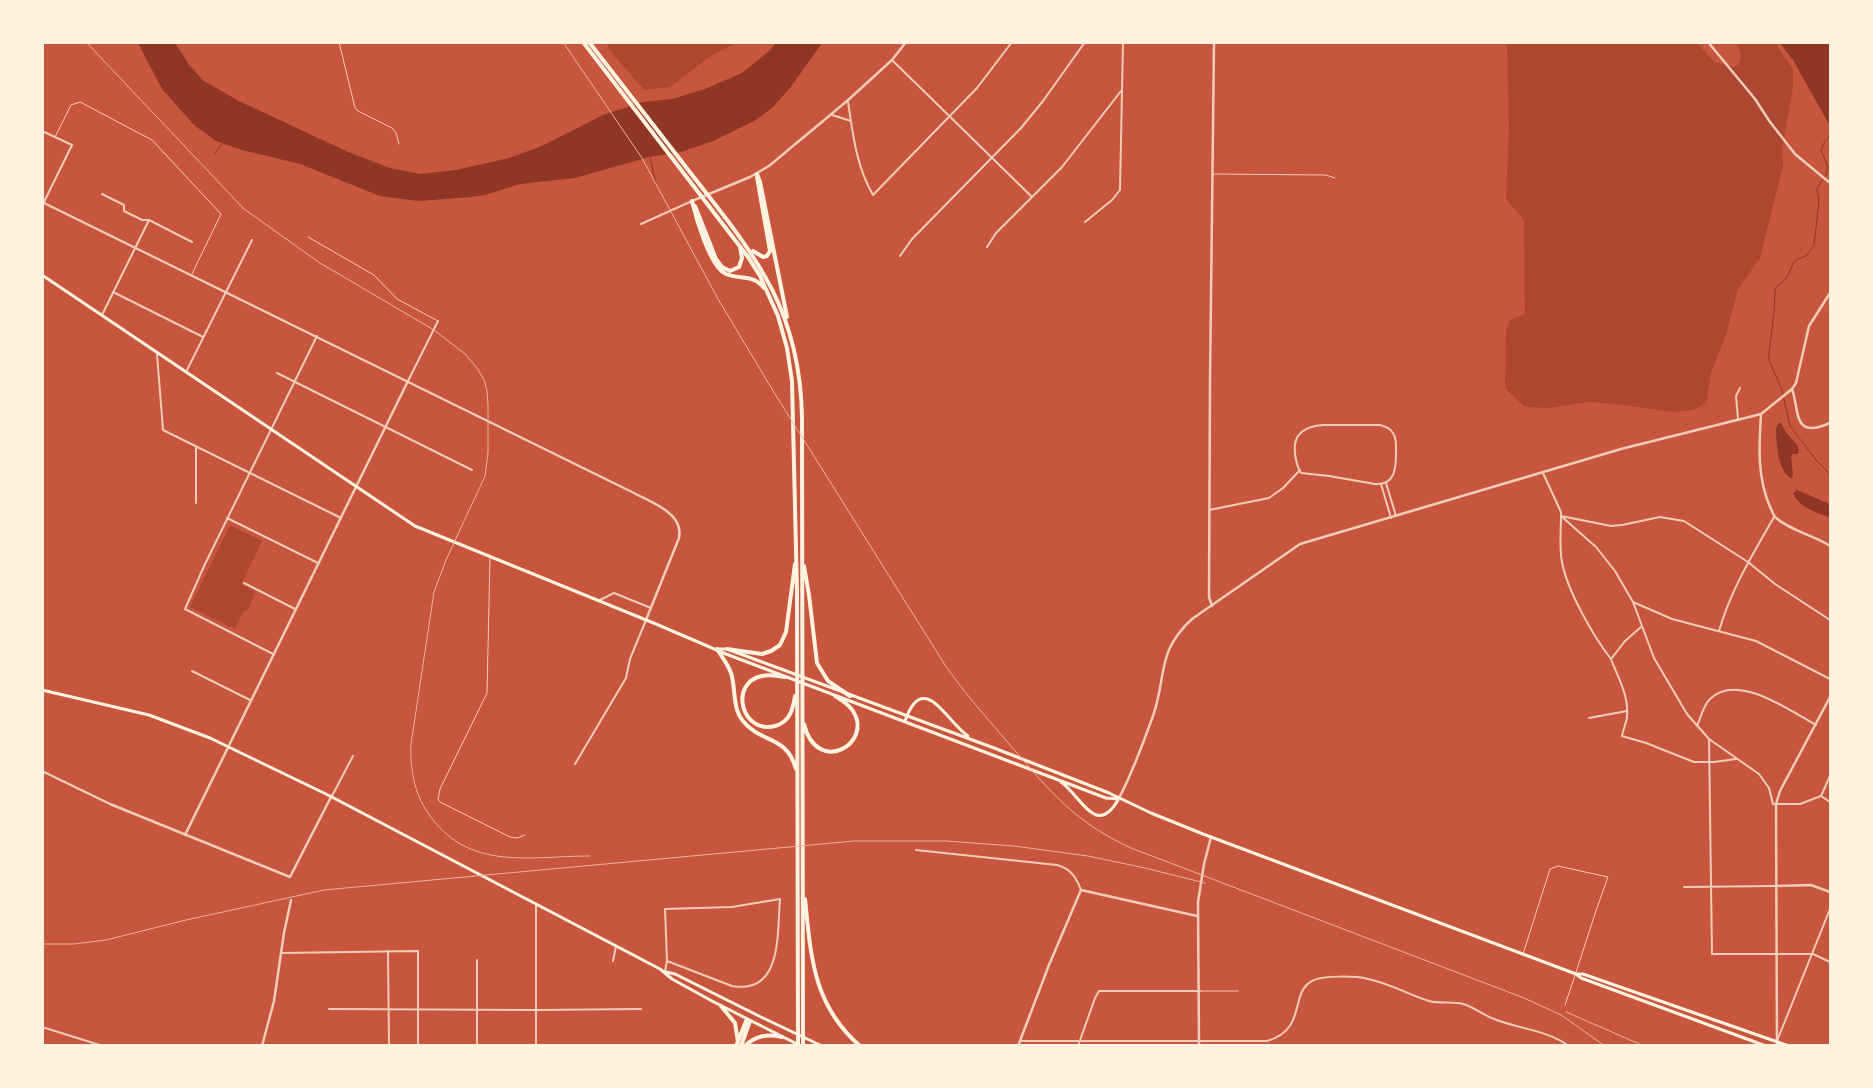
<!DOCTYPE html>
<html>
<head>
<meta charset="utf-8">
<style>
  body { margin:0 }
  #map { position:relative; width:1873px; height:1088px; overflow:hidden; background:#c8553d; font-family:Quicksand,sans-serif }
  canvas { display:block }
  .frame { position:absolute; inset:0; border:44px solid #fff3e0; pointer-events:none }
</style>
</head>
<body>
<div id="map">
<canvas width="1873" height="1088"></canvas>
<div class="frame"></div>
</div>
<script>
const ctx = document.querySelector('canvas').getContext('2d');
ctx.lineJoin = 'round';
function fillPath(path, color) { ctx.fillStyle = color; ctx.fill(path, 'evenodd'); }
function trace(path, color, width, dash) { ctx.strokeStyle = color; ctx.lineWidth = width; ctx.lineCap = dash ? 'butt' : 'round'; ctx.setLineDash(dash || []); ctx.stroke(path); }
const green = new Path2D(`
  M608 42H736V43L711 56 670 87 644 90 608 48Z
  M1507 43H1697L1714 62 1734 67 1739 64 1741 55 1737 43H1775L1793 69V87L1782 149 1783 166 1760 258 1738 289 1726 335 1711 373 1706 403 1693 410 1672 412 1617 404 1588 402 1548 408 1525 407 1505 388 1506 330 1510 320 1525 314 1524 220 1506 199 1509 128Z
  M230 525 262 541 241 584 256 592 247 611 244 610 235 629 190 607Z`);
const water = new Path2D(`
  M138 43H175L190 66 204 81 239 101 348 152 390 168 420 174 456 170 509 158 542 146 603 115 643 102 672 99 705 89 742 73 768 52 776 43H822L790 88 773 107 756 120 713 141 681 152 649 157 575 178 520 184 485 195 471 197 419 201 380 196 300 164 242 150 216 141 194 125 162 89Z
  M1780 43H1830V126L1793 60Z
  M1780 422C1783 426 1785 432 1789 436 1794 442 1801 445 1798 454H1792L1791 457 1793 474 1792 479C1777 470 1777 446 1776 430L1777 425Z
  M1797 490 1830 504V517C1817 513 1798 507 1793 493Z`);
const stream = new Path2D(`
  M1830 135 1824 143 1821 150 1828 167 1826 175 1817 189 1819 201 1814 245 1807 255 1796 260 1793 264 1786 279 1776 287 1775 290 1774 312 1769 354V360L1782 390 1790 426 1816 460 1830 474
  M215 153 222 144
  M650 158 656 184`);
const service = new Path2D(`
  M339 42 355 108 358 111 392 128 396 133 399 144
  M55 137 71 105 80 102 152 140 221 214 192 274
  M1213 174 1326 175 1335 178
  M308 237 374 275 397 299 438 321
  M490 558 487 693 440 789 438 799 440 802 510 837 517 838 525 835
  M1523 954 1550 869 1558 866 1608 877C1592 919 1580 963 1565 1005
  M1201 991H1238`);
const minor = new Path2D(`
  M892 60 1031 196
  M848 102C853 134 856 166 873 195L977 88 1012 42
  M832 115 851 121
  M42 131 72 145 42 206
  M102 194 124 205V211L142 220H149L192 242
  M1085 222 1112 200 1120 190 1123 42
  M641 224 692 201
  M987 247 996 233 1062 167 1121 91
  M900 256 912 239 1021 128 1043 101 1085 42
  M113 292 203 337
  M102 315 149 220
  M157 354 163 430 341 518
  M186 372 252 240
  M277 373 472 470
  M408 381 438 321
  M1738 419 1736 396 1740 388
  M1324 425H1380C1386 427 1390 428 1393 433 1397 439 1396 446 1396 453 1396 469 1395 485 1375 484L1329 476 1301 473C1297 467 1296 461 1295 454 1292 433 1306 426 1324 425Z
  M196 446V503
  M1543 473 1561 512V516L1596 547 1615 571 1633 602 1654 658 1687 714 1709 739 1759 774 1769 788 1773 804H1800L1821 796
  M1386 483 1396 516
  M1381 484 1391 518
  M1209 510 1269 498 1283 488 1300 470
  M227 518 318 563
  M244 583 295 609
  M600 600 614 593 651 608
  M1633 602 1672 619 1756 641 1830 679
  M1641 627 1625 641 1611 659C1618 678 1629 695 1627 717 1626 724 1623 730 1622 736L1646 743 1694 762H1714L1736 759
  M1719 631C1731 589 1753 554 1774 517
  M273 654 185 609 205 564 317 336
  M1611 659C1593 636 1567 590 1562 562 1559 547 1561 531 1561 516L1611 526 1622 525 1660 517 1684 521 1748 562 1775 584 1830 620
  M192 671 250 700
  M1589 718 1627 711
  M1697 726C1701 717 1703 706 1710 699 1737 672 1790 711 1816 725
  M1709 739 1712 954H1813L1830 962
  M575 764 626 678 630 659 646 620
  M332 796 353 756
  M1821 796 1830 776
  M1821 796 1830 802
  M916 850 1057 865C1071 869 1076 877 1081 890
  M1684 887 1775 886
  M536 904V1046
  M388 951 389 1046
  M281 953 418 951V1046
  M613 961 616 946
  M665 971 667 961 665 909 732 907 780 899C777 932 783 995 732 986L667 961
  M329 1009 536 1010 641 1009
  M42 1027 103 1046
  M1020 1041H1267C1308 1029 1289 993 1312 981 1322 975 1357 976 1368 979 1389 983 1409 995 1429 1001 1440 1004 1452 1001 1463 1004 1474 1007 1483 1015 1494 1019 1519 1029 1547 1030 1569 1046
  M1777 1041 1830 909
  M477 1046V960
  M1078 1046 1095 998 1099 991H1200`);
const tertiary = new Path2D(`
  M1708 42 1755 99 1770 122 1795 154 1830 183
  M692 201 750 177 769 166 847 101 892 60 906 42
  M42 202 634 493C652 503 684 513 679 538L646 620
  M1792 389C1800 411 1792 440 1830 423
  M1761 414C1759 446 1757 477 1770 507 1772 510 1773 515 1775 517 1790 531 1814 535 1830 546
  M1212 606 1209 597 1210 381 1214 42
  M42 771 110 804 290 877 331 797
  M1119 798C1133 772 1143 743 1153 716 1167 676 1156 652 1192 619L1300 544 1621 449 1761 414 1792 389 1796 383 1809 326 1830 293
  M185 835 408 381
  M1775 886 1811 885 1830 892
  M262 1046 274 1001 284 933 291 900
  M1018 1046 1049 965 1081 890 1197 916
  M1199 1046 1198 902 1204 864 1211 837
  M1777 1046 1776 804 1780 791 1830 697`);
const primary = new Path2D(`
  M42 275 415 526 656 624 726 654 1106 798 1119 799
  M717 649H727L994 748 1109 793 1151 813 1203 834 1576 974 1581 978 1766 1046
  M42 690 149 715 210 738 328 795 660 969 672 979 712 1001 801 1046
  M905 721C923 669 946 721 968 736
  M1061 782C1081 796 1096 838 1118 800
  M666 972 675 974 761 1017 822 1046
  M1577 974H1583L1789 1046`);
const motorway = new Path2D(`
  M583 42 748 257 760 276 778 316 787 348 792 381 797 591 798 1046
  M589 42C622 85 656 128 689 171 754 254 800 307 802 417L803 1046
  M757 174 760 182 787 317
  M692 201C696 218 710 267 726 274 740 280 753 274 764 288
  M695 206 716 259 722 267 730 271 739 267 742 258 740 247
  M753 251 763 257 767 256 770 251 757 177
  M804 566 809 595 817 663 828 681 850 696
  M717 649C722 657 728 664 731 673 736 688 732 708 743 721 761 744 786 734 796 769
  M727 649 762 654 771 651 780 645 786 632 795 564
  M785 677C777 676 770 674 762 676 728 683 742 735 775 726 790 722 793 709 795 696
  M804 724C817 777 874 743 853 711 849 705 842 700 835 696
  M805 899C811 957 813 1005 860 1046
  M721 1006 735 1023 738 1042
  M736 1046 747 1019
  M741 1046 750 1021
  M745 1046C756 1035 768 1034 782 1037`);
const rail = new Path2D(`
  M86 42 244 209 320 263 434 330 465 354 477 368 484 380 487 391 488 404V453L485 476 446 560 434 592 411 744C410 768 414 793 428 813 468 872 529 856 590 856
  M563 42 642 158 718 299 775 394 945 665C965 694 988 719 1010 745 1050 791 1074 822 1131 848L1524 998 1561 1015 1605 1046
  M42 944H74L106 940 186 920 324 890 854 841H946L1014 846 1088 856 1145 868 1205 883
  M1566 1012 1644 1046`);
fillPath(green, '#ae4732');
fillPath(water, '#8f3625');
trace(stream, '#8f3625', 1);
trace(service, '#f1ccb7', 1);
trace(minor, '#f1ccb7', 2);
trace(tertiary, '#f1ccb7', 2.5);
trace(primary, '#fff3e0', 3);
trace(motorway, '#fff3e0', 4);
trace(rail, '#e9b49f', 1);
</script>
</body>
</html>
